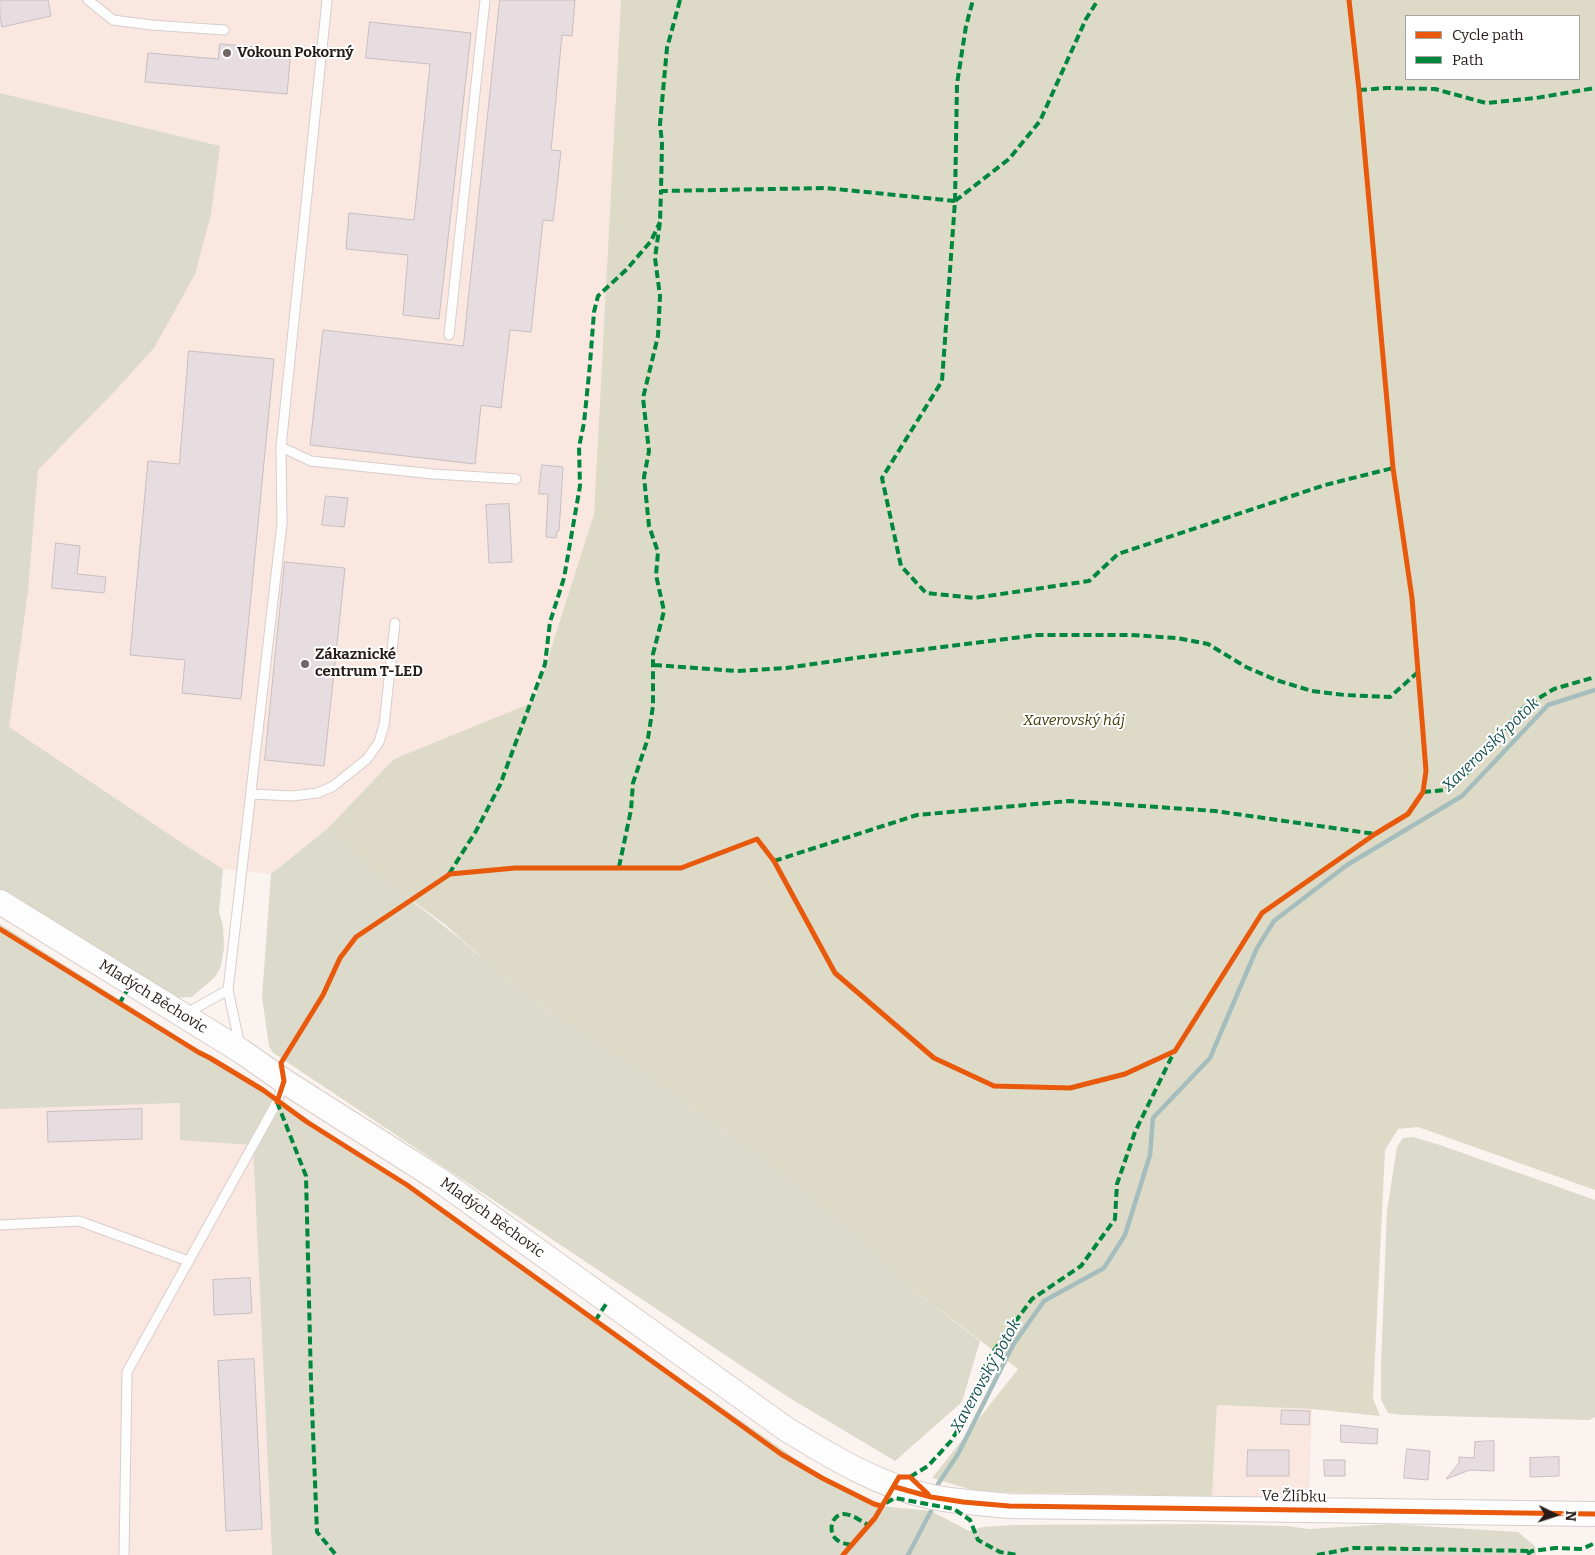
<!DOCTYPE html>
<html>
<head>
<meta charset="utf-8">
<style>
  body { margin:0 }
  #map { position:relative; width:1595px; height:1555px; overflow:hidden; background:#fbf3f0; font-family:Bitter,serif }
  canvas { display:block }
  .legend { position:absolute; left:1405px; top:15px; width:175px; height:65px; box-sizing:border-box; background:#fff; border:1px solid #a9a4a2; margin:0; padding:6px 9px; list-style:none; font-size:15px; color:#271c17 }
  .legend li { display:flex; align-items:center; gap:10px; height:25px }
  .legend b { width:25px; border:1px solid #a9a4a2 }
  .north { position:absolute; left:1530px; top:1490px; width:50px; height:50px; -webkit-text-stroke:4px #fff; paint-order:stroke; rotate:94deg; font-size:14px; font-weight:700; line-height:20px; text-align:center; color:#271c17 }
  .north::after { content:''; display:block; margin:auto; width:18px; height:22px; background:#271c17; clip-path:polygon(50% 0,100% 100%,50% 72%,0 100%) }
</style>
</head>
<body>
<div id="map">
<canvas width="1595" height="1555"></canvas>
<ul class="legend">
<li><b style="height:6px;background:#e8590c"></b>Cycle path</li>
<li><b style="height:6px;background:#00873e"></b>Path</li>
</ul>
<div class="north">N</div>
</div>
<script>
const ctx = document.querySelector('canvas').getContext('2d');
ctx.lineJoin = 'round';
function fillPath(path, color) { ctx.fillStyle = color; ctx.fill(path, 'evenodd'); }
function trace(path, color, width, dash) { ctx.strokeStyle = color; ctx.lineWidth = width; ctx.lineCap = dash ? 'butt' : 'round'; ctx.setLineDash(dash || []); ctx.stroke(path); }
function label(font, color, halo, rows, align = 'center') {
  ctx.font = font + ' Bitter,serif'; ctx.lineWidth = 4; ctx.setLineDash([]); ctx.textBaseline = 'middle'; ctx.strokeStyle = halo; ctx.fillStyle = color; for (const [text, x, y, turn = 0] of rows) {
    ctx.save(); ctx.translate(x, y); ctx.rotate((+turn || 0) * Math.PI / 180); ctx.textAlign = isNaN(turn) ? turn : align; if (halo) ctx.strokeText(text, 0, 0); ctx.fillText(text, 0, 0); ctx.restore();
  }
}
const built = new Path2D(`
  M0 0H621L594 514 534 703 394 759 327 829 271 874 223 869 188 847 9 727 28 592 38 470 117 389 154 348 219 146 0 93Z
  M180 1103 253 1145 272 1555H0V1109Z
  M1217 1405 1312 1409 1309 1498 1212 1496Z`);
const green = new Path2D(`
  M0 93 220 146 211 214 195 274 154 348 117 389 38 470 28 592 9 727 188 847 223 869 219 912 223 926 224 948 221 966 215 977 192 997 174 998 0 891Z
  M327 829 399 891 458 937 497 972 545 1009 659 1084 780 1172 845 1226 905 1284 980 1341 962 1402 895 1461 788 1397 272 1052 269 1046 262 997 271 874Z
  M0 924 302 1115 822 1477 881 1506 931 1511 969 1531 983 1527 1013 1525 1203 1524 1287 1526 1309 1529 1391 1524 1518 1532 1535 1546 1536 1555H272L253 1145 180 1140V1103L0 1109Z
  M1413 1137 1440 1145 1595 1200V1417L1589 1420 1403 1415 1388 1413 1381 1400V1366L1387 1211 1397 1147 1403 1138Z`);
const forest = new Path2D(`
  M621 0H1595V1190L1418 1127 1398 1129 1385 1150 1373 1398 1380 1416 1312 1409 1217 1405 1212 1496 979 1492 932 1478 1018 1369 905 1284 845 1226 780 1172 659 1084 545 1009 497 972 447 926 399 891 327 829 394 759 534 702 594 514ZM1406 16H1579V79H1406Z`);
const stream = new Path2D(`
  M938 1484 958 1454 1013 1345 1044 1301 1104 1268 1125 1235 1150 1155 1153 1118 1210 1058 1257 948 1274 921 1347 865 1462 796 1548 705 1595 690
  M908 1555 931 1511`);
const building = new Path2D(`
  M0 0H48L51 16 2 27 0 16Z
  M500 0H575L572 36 562 35 551 150 561 151 553 221 543 220 531 332 510 330 501 408 481 405 475 464 310 445 323 330 463 346Z
  M370 22 471 33 439 319 403 315 408 255 346 249 349 213 414 220 430 64 366 58Z
  M220 44 291 50 287 94 145 82 148 53 218 59Z
  M189 351 274 359 241 699 182 693 185 660 130 655 148 461 179 464Z
  M542 465 563 467 559 531H557L556 538 546 537 548 494H539Z
  M326 496 348 498 344 527 322 525Z
  M509 504 512 562 489 563 486 505Z
  M56 543 80 546 77 574 106 577 104 593 52 588Z
  M285 562 345 568 324 766 265 760Z
  M142 1109V1139L48 1142 47 1112Z
  M250 1278 252 1313 214 1315 213 1280Z
  M254 1359 262 1529 226 1531 218 1361Z
  M1282 1410 1310 1411 1309 1425 1281 1424Z
  M1341 1425 1378 1429 1377 1444 1341 1442Z
  M1494 1441V1471L1470 1470 1446 1479 1459 1463V1457L1474 1458 1475 1442Z
  M1407 1449 1430 1451 1428 1480 1404 1478Z
  M1248 1450H1289V1476H1247Z
  M1559 1457V1476L1530 1477V1458Z
  M1324 1460H1345V1476H1325Z`);
const lane = new Path2D(`
  M88 0 113 20 151 25 224 30
  M449 335 485 0
  M281 447 311 461 433 474 516 479
  M251 794 292 796 317 793 332 787 367 759 379 742 384 725 395 623
  M185 1014 228 990
  M240 1046 228 990 282 523 281 447 327 0
  M0 1225 79 1221 188 1261
  M124 1555 127 1372 277 1102 284 1081`);
const secondary = new Path2D(`
  M0 902 241 1051 284 1081 438 1179 786 1429C832 1457 879 1486 932 1497 957 1502 983 1503 1009 1506L1595 1514`);
const quiet = new Path2D(`
  M680 0 667 48 660 124 662 143 661 191 826 188 955 201 942 381 882 478 901 566 926 593 974 598 1089 581 1118 554 1325 485 1393 468
  M1359 90 1387 88 1435 89 1486 103 1536 98 1595 88
  M955 201 1009 159 1040 121 1086 19 1098 0
  M955 201 957 84 966 26 973 0
  M654 665 737 671 786 668 855 658 1037 635H1130L1177 638 1208 644 1246 667 1276 680 1312 691 1345 695 1390 697 1418 672
  M1423 792 1445 790 1450 787 1457 779 1469 772 1473 763 1524 707 1554 689 1595 677
  M774 861 917 815 1069 801 1215 811 1375 834
  M619 867 631 810 633 783 648 738 653 706V654L664 611 656 575 658 552 649 526 644 477 649 451 643 398 658 336 660 296 655 258 660 222 661 191
  M449 874 476 831 500 785 545 664 550 622 564 578 580 486 579 447 584 423 590 364 594 312 598 296 627 269 651 241 660 222
  M119 1004 131 984
  M277 1102 306 1176 311 1382 317 1532 336 1555
  M595 1321 608 1301
  M910 1477 928 1466 951 1441 979 1395 982 1371 993 1352 1032 1299 1081 1266 1115 1219 1117 1184 1135 1132 1174 1052
  M886 1503 895 1498 954 1509 970 1520 978 1540 1000 1552 1017 1555
  M851 1545C846 1544 840 1543 836 1539 828 1532 831 1515 843 1514 852 1514 861 1521 868 1525
  M1527 1554 1532 1551 1555 1548 1582 1549 1595 1543
  M1317 1555 1354 1548 1532 1551`);
const cycleway = new Path2D(`
  M0 929 198 1052 210 1058 263 1090 307 1122 407 1185 781 1454 822 1478 874 1504 881 1506
  M277 1102 284 1081 281 1063 323 995 340 958 356 937 450 874 515 868H681L757 839 774 861 835 973 934 1058 994 1086 1070 1088 1125 1074 1175 1051 1262 913 1375 834 1408 814 1423 792 1426 771 1422 720 1412 598 1393 468 1359 90 1349 0
  M895 1487 931 1497 963 1502 1009 1506 1595 1514
  M843 1555 875 1518 899 1477H910L928 1494`);
const markers = [
  [227,53,5,"#716763"],
  [305,664,5,"#716763"]
];
const poiNames = [
  ["Vokoun Pokorný",237,53],
  ["Zákaznické",315,655],
  ["centrum T-LED",315,672]
];
const parkNames = [
  ["Xaverovský háj",1074,721]
];
const streetNames = [
  ["Mladých Běchovic",153,997,32],
  ["Mladých Běchovic",492,1218,36],
  ["Ve Žlíbku",1294,1497,1]
];
const waterNames = [
  ["Xaverovský potok",1491,745,-44],
  ["Xaverovský potok",986,1376,-61]
];
fillPath(built, '#f9e7e0');
fillPath(green, '#dcdaca');
fillPath(forest, '#dddbc8');
trace(stream, '#a5bebd', 4.5);
fillPath(building, '#e7dde0');
trace(building, '#c7bfc1', 1);
trace(lane, '#d8ceca', 11);
trace(secondary, '#d8ceca', 26);
trace(lane, '#fefdfd', 9);
trace(secondary, '#fefdfd', 24);
trace(quiet, '#00873e', 4, [8, 4]);
trace(cycleway, '#e8590c', 5);
for (const [x, y, r, color] of markers) { const dot = new Path2D(); dot.arc(x, y, r, 0, 2 * Math.PI); ctx.fillStyle = color; ctx.fill(dot); trace(dot, '#fff', 2); }
label('bold 15px', '#271c17', '#fff', poiNames, 'left');
label('italic 15px', '#3e4009', '#fff', parkNames);
label('15px', '#271c17', '#fff', streetNames);
label('italic 16px', '#144f4f', '#fff', waterNames);
</script>
</body>
</html>
